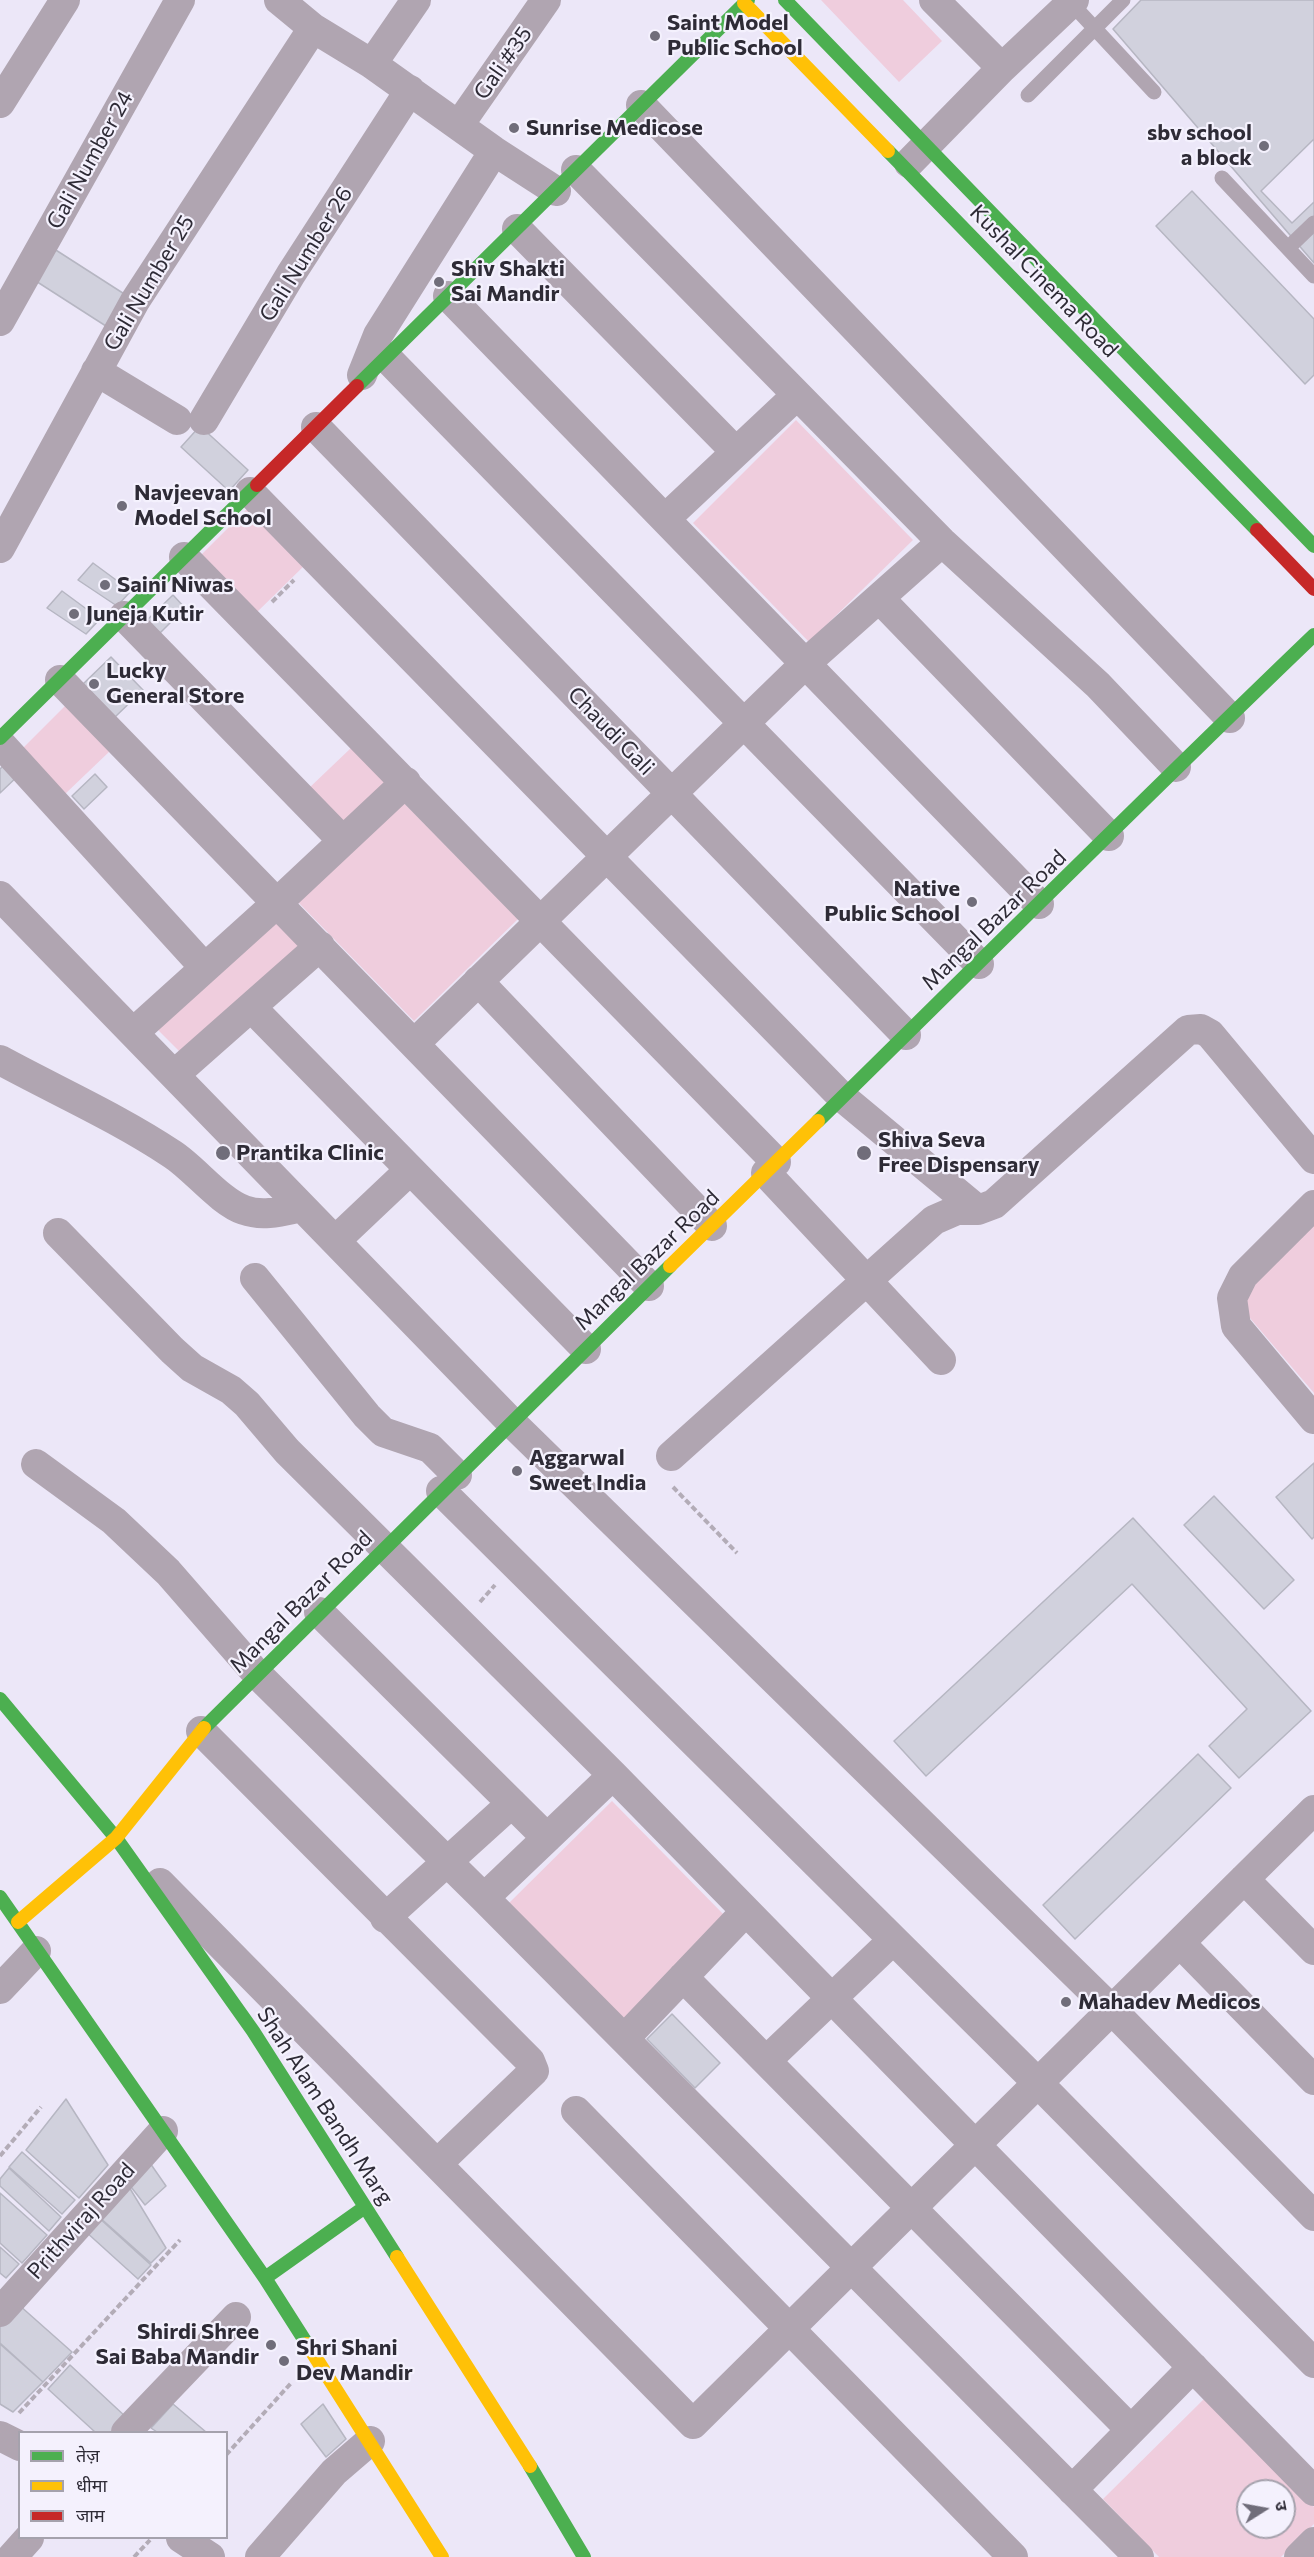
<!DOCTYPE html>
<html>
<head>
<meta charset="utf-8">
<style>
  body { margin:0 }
  #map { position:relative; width:1314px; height:2557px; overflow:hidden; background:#ece7f8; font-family:Commissioner,"Noto Sans Devanagari",sans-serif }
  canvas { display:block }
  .legend { position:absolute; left:18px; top:2431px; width:210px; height:108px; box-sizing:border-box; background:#f4f1fd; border:2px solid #a5a2ad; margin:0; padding:8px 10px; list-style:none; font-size:18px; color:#2e2b36 }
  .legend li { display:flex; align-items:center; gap:12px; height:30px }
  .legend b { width:30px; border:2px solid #a5a2ad }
  .north { position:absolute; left:1236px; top:2479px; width:60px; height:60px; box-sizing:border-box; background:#f4f1fd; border:2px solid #a5a2ad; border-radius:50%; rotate:79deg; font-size:16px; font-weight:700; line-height:24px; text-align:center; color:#2e2b36 }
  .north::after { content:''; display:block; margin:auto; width:21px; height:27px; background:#706d7a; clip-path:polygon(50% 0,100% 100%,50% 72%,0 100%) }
</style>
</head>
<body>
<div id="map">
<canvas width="1314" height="2557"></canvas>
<ul class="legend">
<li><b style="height:8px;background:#4caf50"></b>तेज़</li>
<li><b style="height:8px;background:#ffc107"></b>धीमा</li>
<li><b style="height:8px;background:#c62828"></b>जाम</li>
</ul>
<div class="north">उ</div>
</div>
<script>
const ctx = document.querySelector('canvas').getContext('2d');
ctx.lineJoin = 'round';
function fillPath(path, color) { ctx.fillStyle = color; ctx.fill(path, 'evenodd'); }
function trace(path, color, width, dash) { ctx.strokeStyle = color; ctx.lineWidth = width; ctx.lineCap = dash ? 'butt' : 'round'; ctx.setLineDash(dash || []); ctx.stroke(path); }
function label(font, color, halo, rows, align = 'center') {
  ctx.font = font + ' Commissioner,sans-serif'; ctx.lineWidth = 4.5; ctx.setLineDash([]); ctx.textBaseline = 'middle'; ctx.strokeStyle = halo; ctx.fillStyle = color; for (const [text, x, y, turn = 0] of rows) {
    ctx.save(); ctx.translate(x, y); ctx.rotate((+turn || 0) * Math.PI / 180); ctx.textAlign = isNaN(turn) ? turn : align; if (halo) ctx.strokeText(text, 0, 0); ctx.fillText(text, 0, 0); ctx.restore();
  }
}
const green = new Path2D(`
  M821 0H903L942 41 899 82Z
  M796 420 913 540 809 642 693 523Z
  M251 505 307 563 253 616 197 559Z
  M66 705 110 751 64 795 21 750Z
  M351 748 386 784 343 826 308 789Z
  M401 800 518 919 414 1021 298 902Z
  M275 917 305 947 182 1054 154 1026Z
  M1314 1206V1393L1232 1297Z
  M612 1801 729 1920 626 2022 509 1903Z
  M1206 2397 1314 2507V2524L1281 2557H1159L1103 2499ZM1248 2491H1284V2527H1248Z`);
const building = new Path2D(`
  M1141 0H1314V263L1113 29Z
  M1314 139V202L1292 223 1261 191Z
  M1192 191 1314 319V375L1305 384 1156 226Z
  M48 245 129 297 109 328 28 276Z
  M200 426 248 470 229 491 181 447Z
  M93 563 131 591 117 606 78 580Z
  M62 591 100 619 86 634 47 608Z
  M173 595 185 608 159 634 146 621Z
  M111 657 143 690 115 717 83 684Z
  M9 760 21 773 0 793V769Z
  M95 774 107 787 84 809 72 796Z
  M1314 1463V1537L1312 1539 1276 1497Z
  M1214 1496 1294 1580 1264 1609 1184 1525Z
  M1133 1518 1311 1711 1239 1778 1209 1746 1247 1709 1132 1584 926 1776 894 1741Z
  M1198 1754 1231 1788 1075 1939 1043 1905Z
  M672 2014 720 2063 695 2088 647 2039Z
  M66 2099 108 2165 79 2198 26 2150Z
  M22 2152 75 2200 62 2214 9 2167Z
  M150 2163 166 2186 145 2205 128 2183Z
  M9 2168 61 2217 49 2231 0 2186V2179Z
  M126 2182 166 2248 151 2263 98 2216Z
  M0 2193 47 2235 22 2263 0 2243Z
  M98 2217 151 2265 138 2279 85 2231Z
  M0 2247 19 2264 6 2278 0 2273Z
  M19 2305 72 2352 43 2382 0 2344V2324Z
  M0 2343 43 2382 13 2412 0 2404Z
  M70 2365 127 2418 114 2432H95L48 2389Z
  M173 2404 206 2432H157L151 2428Z
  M323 2404 346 2439 326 2457 301 2424Z`);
const path = new Path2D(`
  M272 602 294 580
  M673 1487 737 1553
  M480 1602 495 1585
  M0 2156 41 2107
  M19 2413 180 2240
  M226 2455 292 2382
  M134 2557 150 2540`);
const lane = new Path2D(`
  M1071 3 1154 92
  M1028 95 1123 0
  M1222 178 1314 276
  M1288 248 1314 223`);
const street = new Path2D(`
  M279 0 313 28 372 64 494 151 556 191
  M934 0 1002 68
  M372 64 416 0
  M0 103 65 0
  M641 105 1230 718
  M459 125 546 0
  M909 163 1002 68 1074 0
  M576 170 942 542 1098 685 1176 767
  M517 229 736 452
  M448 296 1039 904
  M0 321 180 0
  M386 357 979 964
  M96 371 177 420
  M362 375 378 335 494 151
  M204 420 291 274 410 90
  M316 427 906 1035
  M250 492 842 1097 978 1210
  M666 518 797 395
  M0 548 135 301 313 28
  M184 557 776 1162
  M879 598 1109 836
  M124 616 343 841
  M60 680 649 1286
  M0 743 205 968
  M0 896 511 1422 1111 2009 1314 2216
  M478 981 712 1226
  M251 1007 586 1349
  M133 1033 277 903 406 782
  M415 1043 807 662 942 542
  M0 1060C57 1091 118 1118 172 1154 194 1168 220 1202 244 1210 263 1217 283 1211 302 1207
  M174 1075 320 946
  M766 1173 941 1360
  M1314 1205 1243 1276 1232 1298 1236 1326 1314 1419
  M58 1233 172 1350 192 1368 231 1390 247 1404 287 1451 613 1775 1314 2491
  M335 1241 410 1170
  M255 1278 367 1416 383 1432 430 1448 457 1475
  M671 1456 934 1220 957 1210H978L994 1204 1188 1030 1201 1029 1210 1034 1314 1159
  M36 1464 114 1521 168 1572 257 1674 484 1898 1139 2557
  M441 1491 1038 2083 1314 2363
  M319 1612 547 1838
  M201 1731 530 2061 534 2071 438 2163
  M1244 1879 1314 1950
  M160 1883 693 2424 1314 1810
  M484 1898 613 1775
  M385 1918 512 1803
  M1180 1943 1314 2080
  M683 1977 1131 2430
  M0 1989 36 1951
  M624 2039 746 1911
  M766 2061 893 1940
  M576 2111 1013 2557
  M0 2312 163 2131
  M126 2432 236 2317
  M0 2436 20 2446
  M1072 2490 1193 2367
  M181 2538 210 2557
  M12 2557 29 2538
  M260 2557 334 2472 370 2441
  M1299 2557 1314 2542`);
const fast = new Path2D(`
  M785 0 1314 546
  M888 151 1257 530
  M357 386 748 0
  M0 738 257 485
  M818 1121C983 959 1147 795 1314 635
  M0 1699 116 1838 253 2031 397 2257
  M204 1728 670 1266
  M0 1897 265 2278 307 2344
  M265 2278 365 2207
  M530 2466 584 2557`);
const slow = new Path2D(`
  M744 3 888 151
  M670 1266 818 1121
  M18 1922 116 1838 204 1728
  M397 2257 530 2466
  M307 2344 442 2557`);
const jam = new Path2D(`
  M257 485 357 386
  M1257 530 1314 589`);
const markers = [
  [655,36,6,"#706d7a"],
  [514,128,6,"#706d7a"],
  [1264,146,6,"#706d7a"],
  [439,282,6,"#706d7a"],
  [122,506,6,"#706d7a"],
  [105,585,6,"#706d7a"],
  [74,614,6,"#706d7a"],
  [94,684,6,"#706d7a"],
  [972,902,6,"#706d7a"],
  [223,1153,8,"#706d7a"],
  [864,1153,8,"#706d7a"],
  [517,1471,6,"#706d7a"],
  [1066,2002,6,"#706d7a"],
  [271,2345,6,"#706d7a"],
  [284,2361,6,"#706d7a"]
];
const poiNames = [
  ["Saint Model",667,23],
  ["Public School",667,48],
  ["Sunrise Medicose",526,128],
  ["sbv school",1252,133,"right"],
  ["a block",1252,158,"right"],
  ["Shiv Shakti",451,269],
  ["Sai Mandir",451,294],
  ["Navjeevan",134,493],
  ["Model School",134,518],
  ["Saini Niwas",117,585],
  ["Juneja Kutir",86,614],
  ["Lucky",106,671],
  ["General Store",106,696],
  ["Native",960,889,"right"],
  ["Public School",960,914,"right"],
  ["Shiva Seva",878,1140],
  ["Free Dispensary",878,1165],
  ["Prantika Clinic",236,1153],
  ["Aggarwal",529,1458],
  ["Sweet India",529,1483],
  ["Mahadev Medicos",1078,2002],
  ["Shirdi Shree",259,2332,"right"],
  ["Sai Baba Mandir",259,2357,"right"],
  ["Shri Shani",296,2348],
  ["Dev Mandir",296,2373]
];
const streetNames = [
  ["Gali #35",503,63,-55],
  ["Gali Number 24",90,160,-61],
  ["Gali Number 26",306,254,-58],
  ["Kushal Cinema Road",1044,281,46],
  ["Gali Number 25",149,283,-59],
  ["Chaudi Gali",611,731,46],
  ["Mangal Bazar Road",994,920,-44],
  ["Mangal Bazar Road",647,1260,-44],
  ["Mangal Bazar Road",301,1602,-45],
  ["Shah Alam Bandh Marg",325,2106,57],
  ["Prithviraj Road",81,2221,-48]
];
fillPath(green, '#efcddd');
fillPath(building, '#d1d1dd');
trace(building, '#b6b6c2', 1.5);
trace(path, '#b3acb7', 4, [6, 3]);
trace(lane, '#b0a5b1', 15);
trace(street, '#b0a5b1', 30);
trace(fast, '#4caf50', 14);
trace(slow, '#ffc107', 14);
trace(jam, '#c62828', 14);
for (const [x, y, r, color] of markers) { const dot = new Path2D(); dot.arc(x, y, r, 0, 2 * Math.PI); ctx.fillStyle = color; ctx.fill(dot); trace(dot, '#f4f1fd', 2); }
label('bold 22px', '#2e2b36', '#f4f1fd', poiNames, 'left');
label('22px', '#2e2b36', '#f4f1fd', streetNames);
</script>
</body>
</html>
